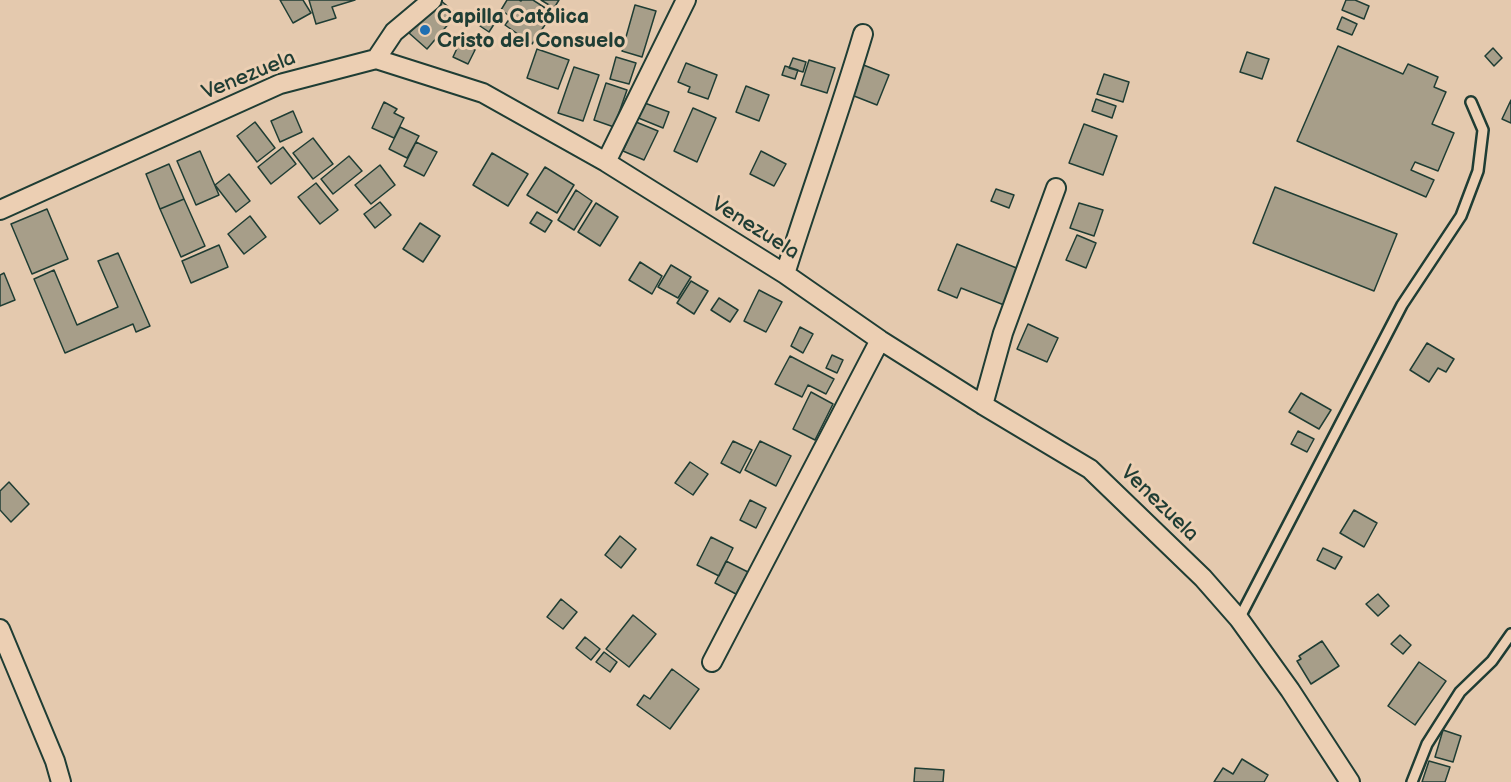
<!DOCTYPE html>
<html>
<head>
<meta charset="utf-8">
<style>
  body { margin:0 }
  canvas { display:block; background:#e4c9ae }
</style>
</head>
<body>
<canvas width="1511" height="782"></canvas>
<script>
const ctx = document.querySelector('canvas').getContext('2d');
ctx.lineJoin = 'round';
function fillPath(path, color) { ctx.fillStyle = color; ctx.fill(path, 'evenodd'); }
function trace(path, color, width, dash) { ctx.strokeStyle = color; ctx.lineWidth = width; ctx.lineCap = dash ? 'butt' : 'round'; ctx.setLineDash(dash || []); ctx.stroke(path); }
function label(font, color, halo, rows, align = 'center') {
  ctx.font = font + ' "Balsamiq Sans",sans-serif'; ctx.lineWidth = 6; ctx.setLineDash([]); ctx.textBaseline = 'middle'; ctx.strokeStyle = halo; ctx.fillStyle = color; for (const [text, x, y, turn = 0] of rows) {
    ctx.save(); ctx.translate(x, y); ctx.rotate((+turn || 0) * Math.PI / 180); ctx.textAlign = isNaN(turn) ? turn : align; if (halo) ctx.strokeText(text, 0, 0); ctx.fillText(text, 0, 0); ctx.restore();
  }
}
const building = new Path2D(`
  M280 0H303L311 13 293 23Z
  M309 0H355L332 7 336 18 316 24Z
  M438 0H440L457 14 427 49 409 33Z
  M507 0H519L521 1 522 0H533L553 13 532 44 505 25 511 17 501 10Z
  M541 0H559L554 8Z
  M1346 0H1355L1369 6 1364 19 1342 10Z
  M635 5 656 11 642 57 622 51Z
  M488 12 498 18 489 32 480 26Z
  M1342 17 1357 24 1352 35 1337 29Z
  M460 42 475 50 468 64 453 57Z
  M1338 46 1403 74 1408 64 1438 77 1434 87 1446 92 1432 124 1454 133 1438 171 1415 162 1411 170 1434 180 1426 197 1297 141Z
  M1493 48 1502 58 1494 66 1485 56Z
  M537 49 569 60 558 89 527 78Z
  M1247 52 1269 59 1262 79 1240 72Z
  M616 57 636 63 629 84 610 79Z
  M793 58 806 62 803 72 789 68Z
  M809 60 835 68 827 93 801 85Z
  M686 63 717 75 708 99 688 92 690 87 678 82Z
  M861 64 889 75 877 105 849 94Z
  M785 66 798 70 795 79 782 75Z
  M574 67 599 75 583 121 558 113Z
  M1104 74 1129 82 1123 102 1097 94Z
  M606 83 627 90 614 127 594 120Z
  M746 86 769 95 759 121 736 112Z
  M1096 99 1116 106 1112 118 1092 111Z
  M1511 100V123L1502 119Z
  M384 102 397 109 394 113 404 118 394 138 372 128Z
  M642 102 669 112 663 128 636 117Z
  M693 108 716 118 697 162 674 151Z
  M293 111 302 132 280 142 271 121Z
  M255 122 275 148 257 162 237 136Z
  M636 122 658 131 644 160 623 151Z
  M1084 124 1117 136 1103 175 1069 163Z
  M400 127 419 136 407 158 389 149Z
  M313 138 333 164 313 179 293 153Z
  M416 142 437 152 424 176 404 166Z
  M283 147 296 164 271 184 258 167Z
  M200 151 219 195 196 205 177 161Z
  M761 151 786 164 774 186 750 174Z
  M492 153 528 174 508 206 473 185Z
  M349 156 362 171 333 194 321 179Z
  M169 164 184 199 160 209 146 174Z
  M380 165 395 185 371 204 355 185Z
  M545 167 574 185 557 213 527 195Z
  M229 174 250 201 236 212 215 185Z
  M316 183 338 210 320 224 298 197Z
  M1275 187 1397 234 1374 291 1253 243Z
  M996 189 1014 195 1009 208 991 201Z
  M576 190 592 201 574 230 558 220Z
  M184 199 205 246 181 257 160 209Z
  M380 202 391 215 375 228 364 214Z
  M596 203 618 217 600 246 578 232Z
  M1079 203 1103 210 1094 236 1070 228Z
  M47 209 68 259 32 274 11 224Z
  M537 212 552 221 545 232 530 223Z
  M250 216 266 237 244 254 228 234Z
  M420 223 440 236 423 262 403 249Z
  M1077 235 1096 243 1086 268 1066 260Z
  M957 244 1019 269 1004 305 961 288 957 298 938 290Z
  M219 245 228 267 191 283 182 261Z
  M118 253 150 326 136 332 133 324 65 353 34 279 54 270 77 325 118 307 98 261Z
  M640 262 662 276 652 294 629 280Z
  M671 265 691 277 678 298 658 287Z
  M4 273 15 300 0 306V275Z
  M691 281 708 291 694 314 677 303Z
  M759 290 782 302 766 332 744 321Z
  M719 298 738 310 730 322 711 310Z
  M1028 324 1058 338 1047 362 1017 349Z
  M800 327 813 334 803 353 791 346Z
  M1427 343 1454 359 1446 372 1438 368 1429 382 1410 370Z
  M832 355 843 360 837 373 826 368Z
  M790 356 834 379 826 394 808 385 802 397 775 384Z
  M811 392 833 404 815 440 793 429Z
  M1301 393 1331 410 1319 429 1289 412Z
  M1298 431 1314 439 1307 452 1291 444Z
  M733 441 752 450 740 473 721 463Z
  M760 441 791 456 776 486 745 470Z
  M690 462 708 474 693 495 675 483Z
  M9 482 29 504 11 522 0 510V491Z
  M750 500 766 508 756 528 740 520Z
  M1354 510 1377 523 1364 547 1340 533Z
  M620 536 636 549 621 568 605 555Z
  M711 537 733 548 719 576 697 565Z
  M1323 548 1342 557 1335 569 1317 560Z
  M726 561 748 572 736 594 715 583Z
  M1378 594 1389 606 1378 616 1366 604Z
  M561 599 577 612 563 629 547 617Z
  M633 615 656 634 629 667 606 649Z
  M1400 635 1411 645 1403 654 1391 644Z
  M585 637 600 649 591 660 576 648Z
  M1322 641 1339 666 1311 684 1297 661 1301 659 1299 656Z
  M604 652 617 662 610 672 596 662Z
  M1419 662 1446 681 1415 725 1388 706Z
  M672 669 699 689 670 729 637 705 644 695 650 699Z
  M1443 730 1461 736 1453 762 1435 757Z
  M1242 759 1268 775 1264 782H1214L1223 768 1233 774Z
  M1429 761 1450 767 1445 782H1422Z
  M915 768 944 770 943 782H914Z`);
const lane = new Path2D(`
  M1239 619 1402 305 1461 216 1478 171 1483 130 1471 102
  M1412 782 1427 744 1460 692 1492 661 1511 634`);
const street = new Path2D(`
  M376 59 394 32 432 0
  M606 162 686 0
  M0 210 280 84 376 59 483 93 606 162 785 274 880 340 983 405 1090 469 1203 578 1239 619 1290 690 1350 782
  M785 274C810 194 839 115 863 34
  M983 405 1003 333 1056 188
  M0 629 55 761 61 782
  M712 662 880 340`);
const markers = [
  [425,30,6,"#1f6fb2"]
];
const poiNames = [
  ["Capilla Católica",437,18],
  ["Cristo del Consuelo",437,42]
];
const streetNames = [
  ["Venezuela",249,76,-22],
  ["Venezuela",755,229,32],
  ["Venezuela",1159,504,44]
];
fillPath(building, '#a79e89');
trace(building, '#1f3d34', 1.5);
trace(lane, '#1f3d34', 14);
trace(street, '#1f3d34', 22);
trace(lane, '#eccfb3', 9);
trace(street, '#eccfb3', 18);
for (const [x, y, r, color] of markers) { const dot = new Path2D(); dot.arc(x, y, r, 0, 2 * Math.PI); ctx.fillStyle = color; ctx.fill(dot); trace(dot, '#eccfb3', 2); }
label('bold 21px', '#1f3d34', '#eccfb3', poiNames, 'left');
label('21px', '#1f3d34', '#eccfb3', streetNames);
</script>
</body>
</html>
